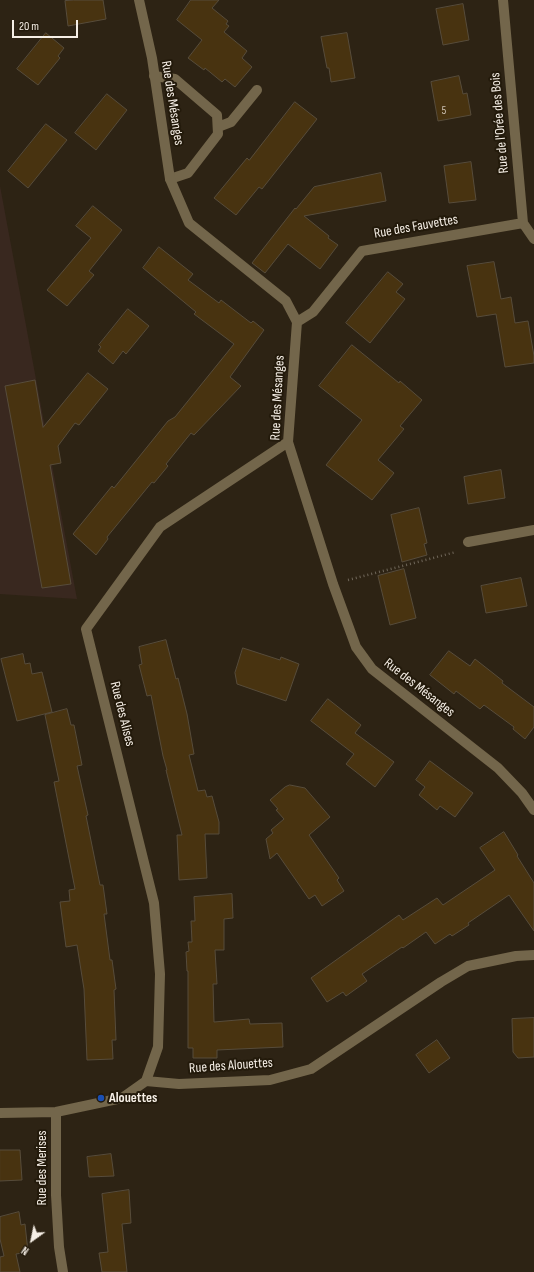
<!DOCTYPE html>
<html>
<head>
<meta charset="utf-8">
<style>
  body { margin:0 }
  #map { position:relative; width:534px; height:1272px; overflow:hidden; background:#2d2314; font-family:"Sofia Sans Condensed",sans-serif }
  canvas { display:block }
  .north { position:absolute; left:12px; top:1220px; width:40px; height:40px; -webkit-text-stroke:3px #231a0b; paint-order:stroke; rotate:213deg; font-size:11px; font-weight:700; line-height:16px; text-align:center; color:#f5eee5 }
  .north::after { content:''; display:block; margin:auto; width:14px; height:18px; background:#f5eee5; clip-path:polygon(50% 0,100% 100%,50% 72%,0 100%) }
  .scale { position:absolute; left:12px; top:20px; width:66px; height:18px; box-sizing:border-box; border:2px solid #f5eee5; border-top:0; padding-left:5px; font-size:12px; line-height:14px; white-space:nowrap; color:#f5eee5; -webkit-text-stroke:3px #231a0b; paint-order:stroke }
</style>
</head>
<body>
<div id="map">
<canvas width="534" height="1272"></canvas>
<div class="north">N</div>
<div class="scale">20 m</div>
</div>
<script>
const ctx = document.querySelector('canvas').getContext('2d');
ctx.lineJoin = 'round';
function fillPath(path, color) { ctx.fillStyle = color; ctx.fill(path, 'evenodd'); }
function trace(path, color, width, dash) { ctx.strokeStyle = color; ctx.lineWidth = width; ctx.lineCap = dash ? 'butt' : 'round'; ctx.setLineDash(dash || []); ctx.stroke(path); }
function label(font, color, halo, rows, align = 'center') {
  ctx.font = font + ' "Sofia Sans Condensed",sans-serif'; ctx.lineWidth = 4; ctx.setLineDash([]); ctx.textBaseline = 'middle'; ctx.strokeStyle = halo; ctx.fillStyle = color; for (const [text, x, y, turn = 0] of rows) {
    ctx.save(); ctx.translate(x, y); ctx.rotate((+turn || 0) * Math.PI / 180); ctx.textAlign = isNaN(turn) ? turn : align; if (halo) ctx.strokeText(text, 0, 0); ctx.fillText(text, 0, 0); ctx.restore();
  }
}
const commercial = new Path2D(`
  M0 186 77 599 0 594Z`);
const building = new Path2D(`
  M74 0H103L106 19 68 26 65 1Z
  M191 0H219L212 8 228 21 226 24 229 26 224 32 247 51 242 58 252 67 235 87 225 79 222 82 205 68 204 70 188 58 202 40 177 20Z
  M463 4 469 40 443 45 436 9Z
  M46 33 64 48 58 56 60 58 38 85 17 69Z
  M347 33 355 78 331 82 329 68H327L321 37Z
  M459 76 463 94 467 93 471 115 438 121 431 82Z
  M107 94 127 110 96 150 75 133Z
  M295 102 317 119 262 189 259 187 236 215 214 198 247 158 249 160Z
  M46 124 67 140 28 188 8 171Z
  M471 162 476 200 449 203 444 166Z
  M381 173 386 201 304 216 329 236 328 238 338 245 320 269 288 244 265 273 252 263 295 208 296 209 314 187Z
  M93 206 122 230 89 271 94 275 67 306 47 290 91 238 76 226Z
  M159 247 193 274 188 280 219 303 221 300 251 323 253 321 264 330 230 377 241 386 194 435 191 433 166 464 168 466 154 483 152 482 107 537 108 539 96 555 73 534 112 486 114 488 168 421 175 417 234 344 194 314 196 312 143 268Z
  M494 262 501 299 511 297 515 323 528 321 534 356V363L505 367 496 314 477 317 467 266Z
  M388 272 403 284 396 292 405 299 370 343 346 323Z
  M128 309 149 326 126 354 123 351 113 364 98 351 101 347 99 345Z
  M352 345 399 383 400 381 422 400 400 426 404 429 378 460 394 473 372 500 326 465 362 420 319 386Z
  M88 373 108 389 79 425 75 423 58 446 61 463 50 465 71 584 42 588 5 386 35 380 43 427Z
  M501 470 505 498 468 504 464 477Z
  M419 508 427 543 424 544 427 555 402 562 391 515Z
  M404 569 416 618 390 625 378 576Z
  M521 578 527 606 486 613 481 586Z
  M166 640 176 679 178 678 187 714 194 754 189 755 198 791 205 790 207 797 212 796 219 822V834H205L207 878 179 880 177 835H182L166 770H167L163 756 151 695 147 696 139 665 142 664 139 647Z
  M243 648 280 660 281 657 299 664 286 701 237 684 235 673Z
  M449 651 470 666 475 659 503 681 502 683 534 707V727L525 739 513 729 514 727 484 705 480 709 456 691 454 694 430 675Z
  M23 654 25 664 30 663 32 674 42 672 52 712 17 721 1 659Z
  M328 699 361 725 355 733 394 762 375 787 346 764 354 754 311 721Z
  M67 709 71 725H74L82 765 77 766 88 815 86 816 100 885H103L107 914H104L110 960H112L116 989 114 990 116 1040H112L113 1059 87 1060 84 989 77 945 66 947 60 902 70 901 69 890 75 889 54 782 59 781 45 715Z
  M430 761 473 793 455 817 440 806 437 810 419 795 425 787 416 780Z
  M290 785 305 788 330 817 309 835 339 878 337 880 344 891 322 906 315 895 309 899 277 853 270 859 266 839 273 833 271 830 284 819 276 810 278 809 270 800 285 787Z
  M504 832 518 855 517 856 534 883V931L509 895 468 923 469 925 452 936 450 934 435 944 426 932 403 948 402 947 362 974 367 981 346 996 343 992 327 1002 311 978 399 915 403 920 437 898 443 905 495 870 480 848Z
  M232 894 233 918 224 919V950H215L217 984H213L214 1022 249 1019 250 1024 282 1023 283 1047 217 1050V1058H193V1048H188V971H187L186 952 189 951 188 942H192L191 921H195L194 897Z
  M534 1018V1057L518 1058 513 1052 512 1019Z
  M437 1040 450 1058 429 1073 416 1055Z
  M0 1150H20L22 1180 0 1181Z
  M111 1154 114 1176 89 1177 87 1157Z
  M129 1190 131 1223 122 1224 127 1272H102L99 1253 108 1252 102 1194Z
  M19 1212 21 1225 25 1224 28 1252 16 1254 20 1272H0V1257L4 1256 0 1239V1217Z`);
const path = new Path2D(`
  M348 580 456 552`);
const lane = new Path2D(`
  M154 76 175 79 217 115 218 134 188 173 170 179
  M218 127 231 122 257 90
  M468 542 534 530`);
const street = new Path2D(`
  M139 0 152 58 170 179 189 223 286 301 297 322 288 442 333 584 356 647 372 669 498 768 522 793 534 810
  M503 0 523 223 534 239
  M297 322 313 312 362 251 523 223
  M146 1081 158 1047 160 974 154 903 86 629 160 527 288 442
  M56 1112V1195L59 1247 63 1272
  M0 1113 56 1112 122 1098 146 1081 179 1084 270 1080 311 1069 441 982 468 966 516 956 534 955`);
const markers = [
  [101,1098,4,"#1a4fb4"]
];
const numberNames = [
  ["5",444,111]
];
const streetNames = [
  ["Rue des Mésanges",172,103,81],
  ["Rue de l'Orée des Bois",500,123,-95],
  ["Rue des Fauvettes",416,227,-10],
  ["Rue des Mésanges",278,398,-87],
  ["Rue des Mésanges",419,688,38],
  ["Rue des Alises",122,714,76],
  ["Rue des Alouettes",231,1066,-4],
  ["Rue des Merises",42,1168,-90]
];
const poiNames = [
  ["Alouettes",109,1098]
];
fillPath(commercial, '#39281f');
fillPath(building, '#483310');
trace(building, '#574c3b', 1);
trace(path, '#70675a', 2.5, [1, 3]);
trace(lane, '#73664b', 10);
trace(street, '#73664b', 10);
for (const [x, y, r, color] of markers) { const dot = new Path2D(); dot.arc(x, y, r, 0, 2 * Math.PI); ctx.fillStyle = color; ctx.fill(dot); trace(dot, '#231a0b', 1.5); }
label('12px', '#cabfb0', null, numberNames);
label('14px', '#f5eee5', '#231a0b', streetNames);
label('bold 14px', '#f5eee5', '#231a0b', poiNames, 'left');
</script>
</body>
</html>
